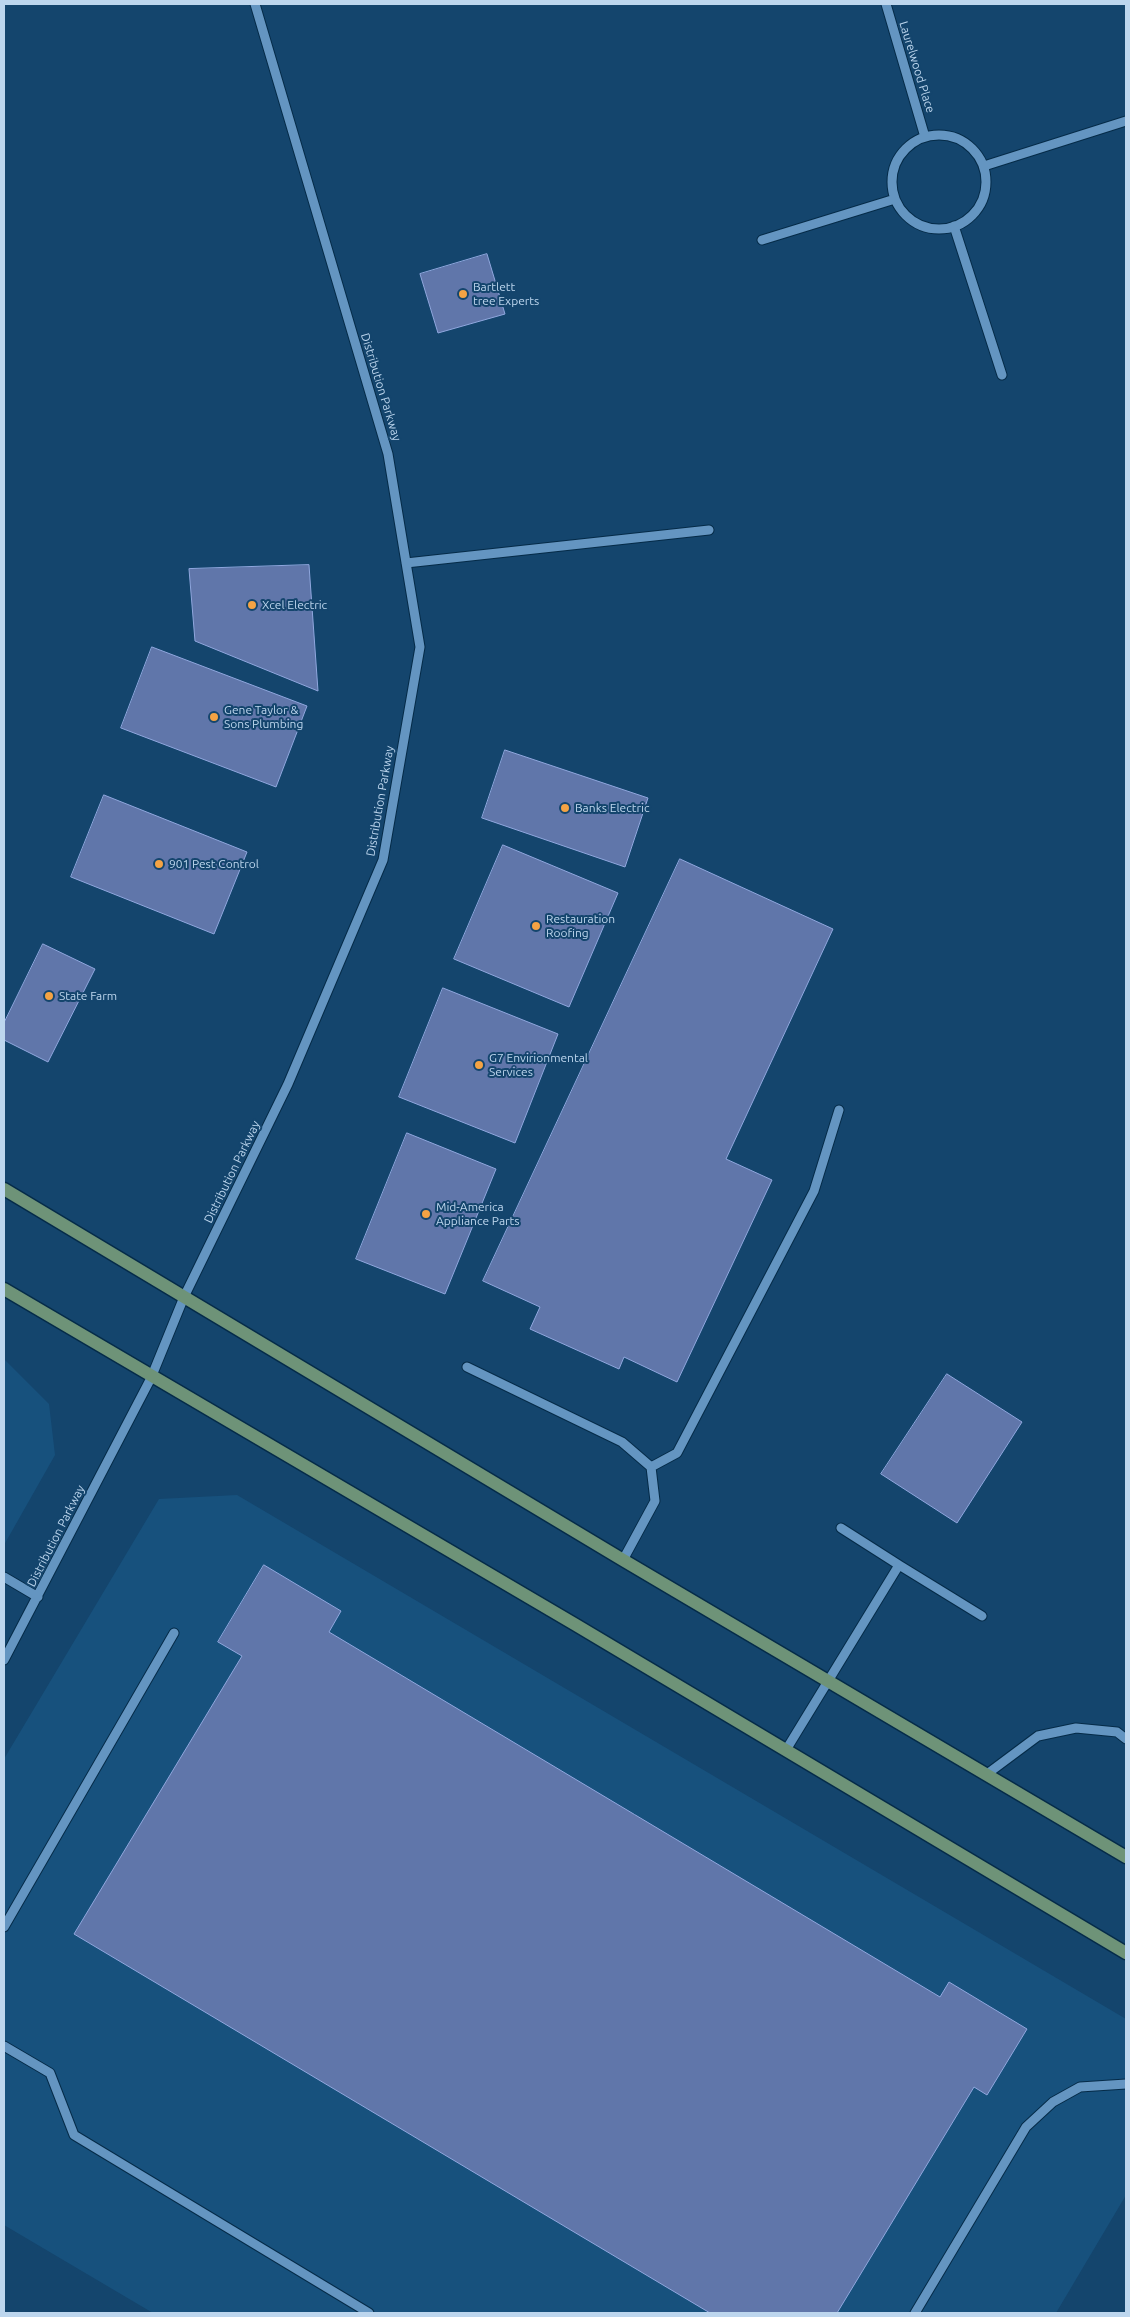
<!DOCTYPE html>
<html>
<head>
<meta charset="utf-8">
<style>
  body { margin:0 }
  #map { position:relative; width:1130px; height:2317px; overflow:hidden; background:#14456d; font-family:Ubuntu,sans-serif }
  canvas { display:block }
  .frame { position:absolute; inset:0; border:5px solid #bdd6ee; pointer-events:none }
</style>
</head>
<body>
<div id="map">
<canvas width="1130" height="2317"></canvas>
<div class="frame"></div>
</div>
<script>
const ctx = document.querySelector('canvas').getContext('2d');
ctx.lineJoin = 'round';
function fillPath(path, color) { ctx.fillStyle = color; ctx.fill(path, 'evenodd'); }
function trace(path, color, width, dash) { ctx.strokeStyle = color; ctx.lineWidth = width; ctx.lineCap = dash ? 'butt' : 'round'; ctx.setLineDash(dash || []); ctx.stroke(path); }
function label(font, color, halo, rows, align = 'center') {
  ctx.font = font + ' Ubuntu,sans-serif'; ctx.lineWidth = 4; ctx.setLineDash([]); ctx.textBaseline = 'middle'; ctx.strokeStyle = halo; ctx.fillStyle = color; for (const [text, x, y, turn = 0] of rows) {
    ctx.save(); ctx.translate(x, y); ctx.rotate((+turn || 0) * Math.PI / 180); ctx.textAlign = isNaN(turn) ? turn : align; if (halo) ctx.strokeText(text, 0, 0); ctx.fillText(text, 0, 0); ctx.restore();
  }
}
const built = new Path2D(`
  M4 1359 49 1404 55 1455 4 1545Z
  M237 1495 1126 2019V2195L1056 2313H153L4 2225V1759L159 1499Z`);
const building = new Path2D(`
  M487 254 505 314 438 333 420 274Z
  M309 565 318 691 195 641 189 569Z
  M152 647 307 706 276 787 121 728Z
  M505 750 648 798 625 867 482 818Z
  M104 795 247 852 214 934 71 877Z
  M503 845 618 893 569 1007 454 959Z
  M680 859 833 929 726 1159 772 1180 677 1382 624 1357 619 1369 530 1329 540 1307 483 1281Z
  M43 944 95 969 48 1062 4 1040V1023Z
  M443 988 558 1034 515 1143 399 1097Z
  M407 1133 496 1169 445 1294 356 1259Z
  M947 1374 1022 1422 957 1523 881 1474Z
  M264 1565 341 1611 329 1632 940 1997 949 1982 1027 2029 987 2095 974 2087 837 2313H710L74 1934 242 1656 218 1642Z`);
const minor = new Path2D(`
  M886 4 925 137
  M892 182a47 47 0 1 1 94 0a47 47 0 1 1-94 0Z
  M984 166 1126 121
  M954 226 1002 375
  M762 240 895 199
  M406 563 709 530
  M467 1367 622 1442 651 1467 655 1501 623 1560
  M651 1467 677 1453 814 1191 839 1110
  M841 1528 899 1565
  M4 1577 38 1597
  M4 1660 151 1378 184 1297 288 1084 383 860 420 647 388 454 255 4
  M786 1750 899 1565 982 1616
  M987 1774 1038 1736 1076 1728 1117 1732 1126 1739
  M4 1927 174 1633
  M4 2046 50 2073 74 2135 369 2313
  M915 2313 1026 2127 1053 2102 1080 2087 1126 2084`);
const major = new Path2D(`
  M4 1189 623 1560 1126 1857
  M4 1289 576 1625 1126 1953`);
const markers = [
  [463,294,5,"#f4a344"],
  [252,605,5,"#f4a344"],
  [214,717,5,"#f4a344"],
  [565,808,5,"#f4a344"],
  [159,864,5,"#f4a344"],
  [536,926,5,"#f4a344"],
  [49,996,5,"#f4a344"],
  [479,1065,5,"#f4a344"],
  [426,1214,5,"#f4a344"]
];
const streetNames = [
  ["Laurelwood Place",917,67,73],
  ["Distribution Parkway",381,387,73],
  ["Distribution Parkway",380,801,-80],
  ["Distribution Parkway",232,1172,-64],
  ["Distribution Parkway",56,1536,-63]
];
const poiNames = [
  ["Bartlett",473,287],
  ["tree Experts",473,301],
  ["Xcel Electric",262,605],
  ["Gene Taylor &",224,710],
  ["Sons Plumbing",224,724],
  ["Banks Electric",575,808],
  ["901 Pest Control",169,864],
  ["Restauration",546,919],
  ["Roofing",546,933],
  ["State Farm",59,996],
  ["G7 Envirionmental",489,1058],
  ["Services",489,1072],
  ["Mid-America",436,1207],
  ["Appliance Parts",436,1221]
];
fillPath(built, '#17517d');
fillPath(building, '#6076aa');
trace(building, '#90a7de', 1);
trace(minor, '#052b48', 11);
trace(major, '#052b48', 15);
trace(minor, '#6495c1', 9);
trace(major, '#6e9378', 12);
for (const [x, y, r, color] of markers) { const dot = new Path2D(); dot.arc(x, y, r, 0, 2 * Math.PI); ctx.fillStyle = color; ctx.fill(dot); trace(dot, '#14456d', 2); }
label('12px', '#bdd6ee', '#14456d', streetNames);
label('12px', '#bdd6ee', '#14456d', poiNames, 'left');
</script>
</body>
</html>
